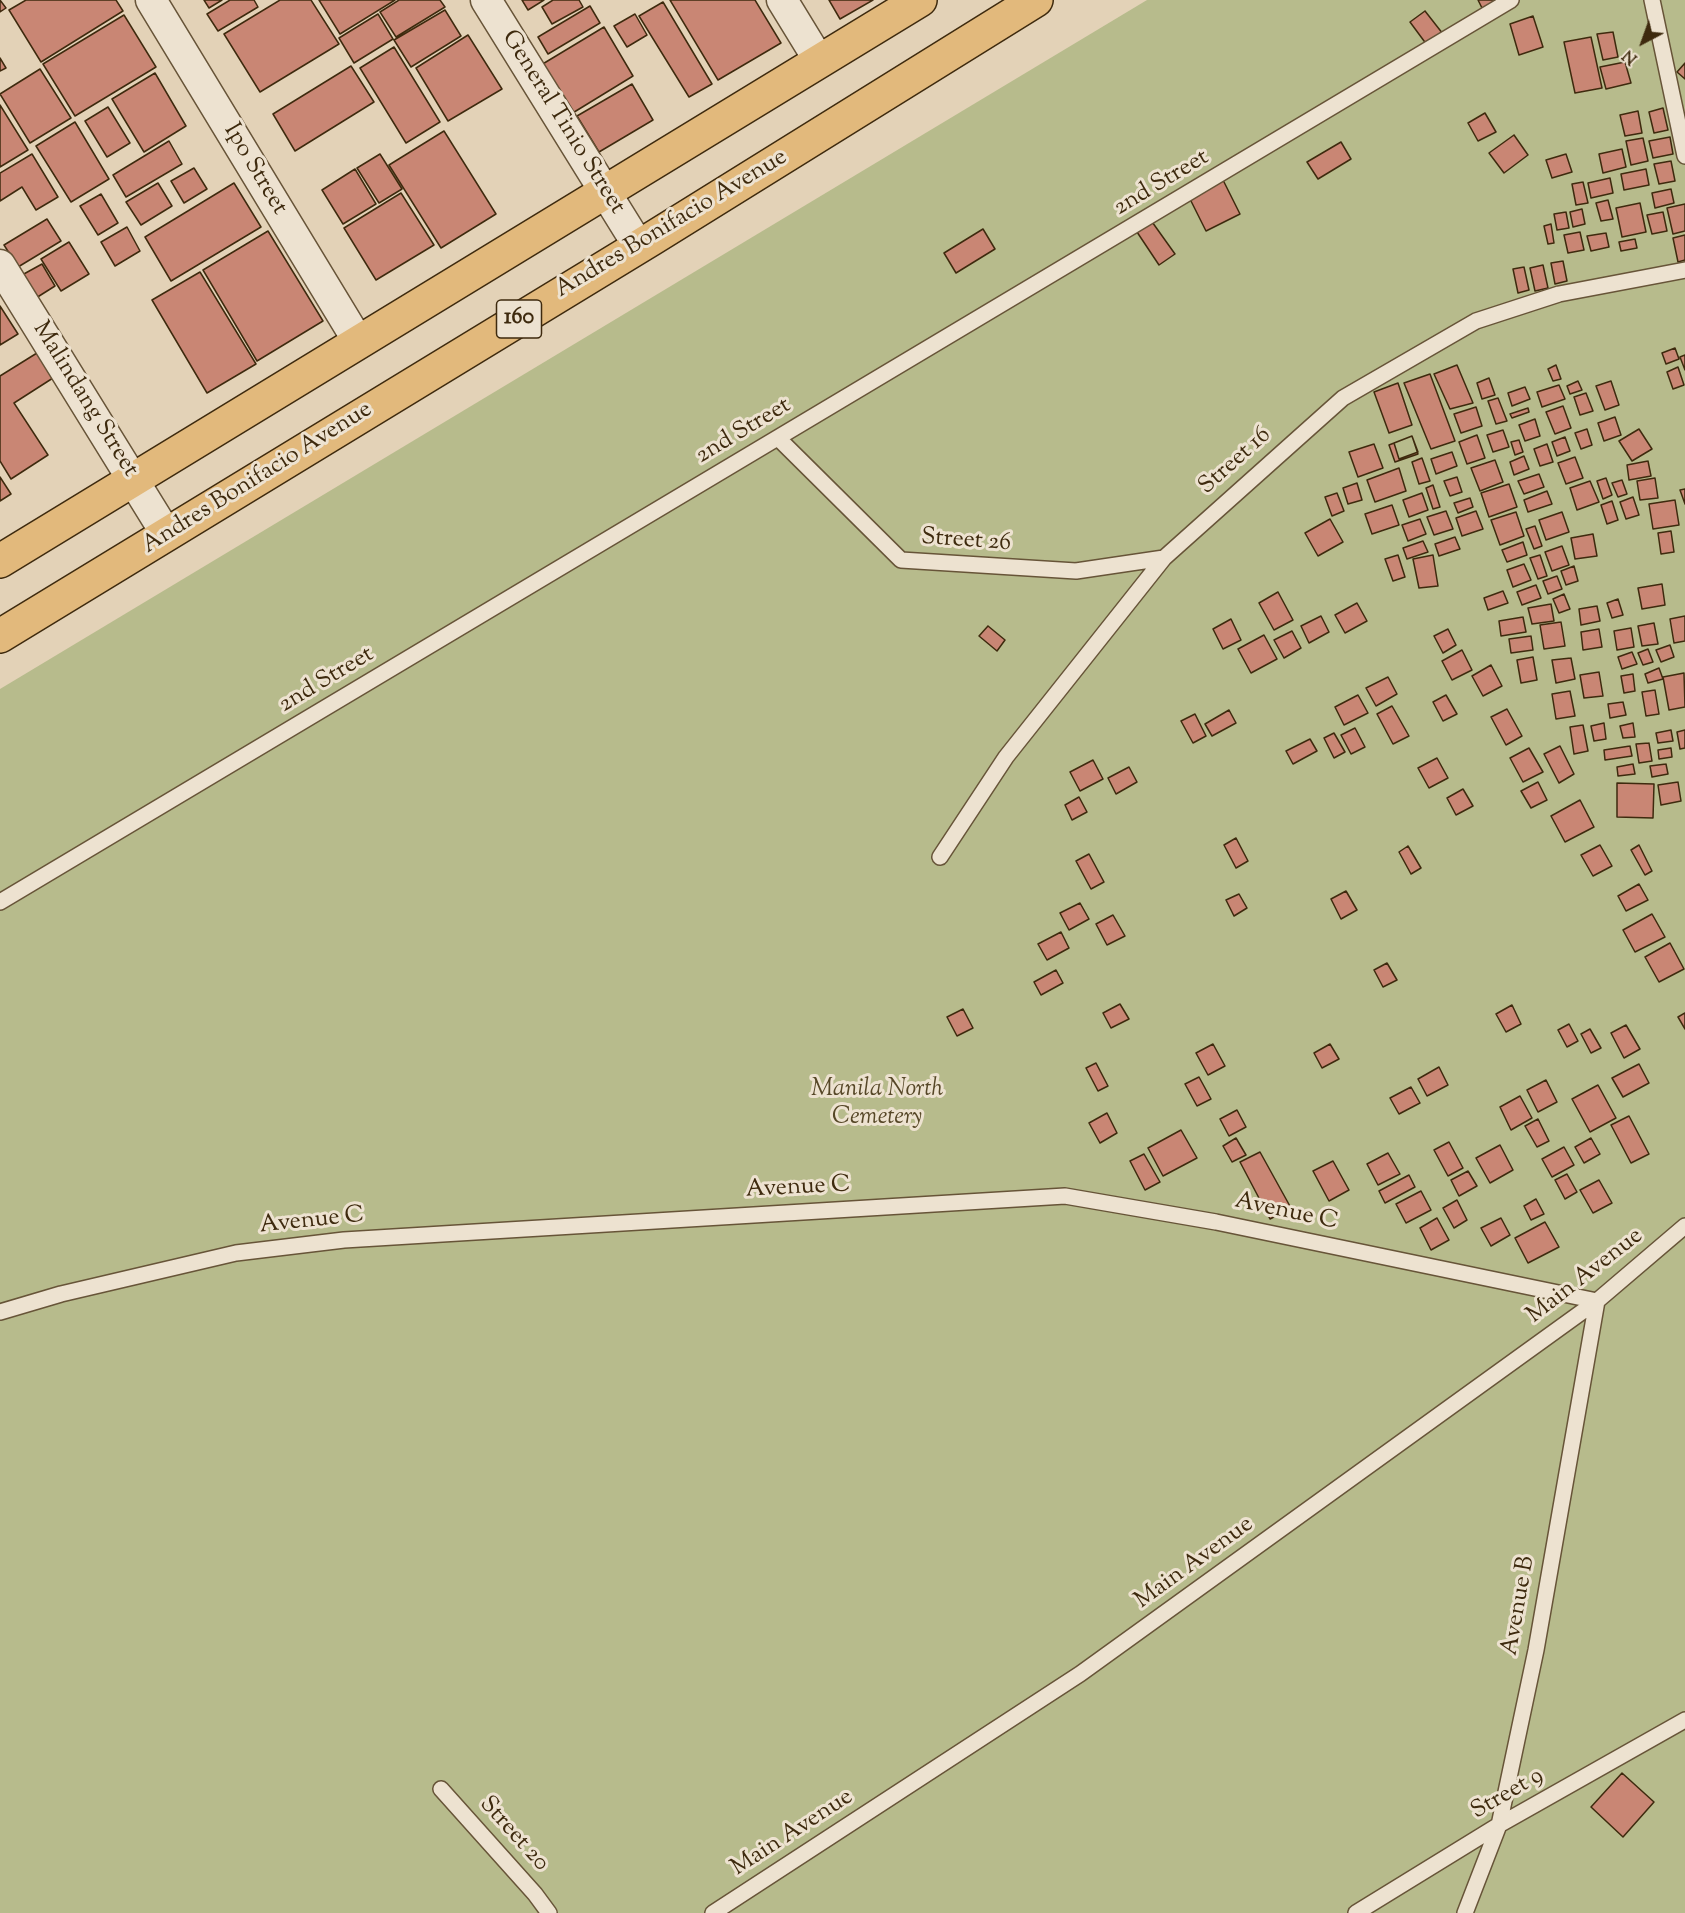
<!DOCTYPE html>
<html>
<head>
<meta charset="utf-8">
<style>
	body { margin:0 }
	#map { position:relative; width:1685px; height:1913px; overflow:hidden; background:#e3d2b7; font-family:"Sorts Mill Goudy",serif }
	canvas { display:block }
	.north { position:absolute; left:1613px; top:12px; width:60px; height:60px; -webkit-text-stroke:4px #ede2d0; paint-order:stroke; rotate:221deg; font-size:16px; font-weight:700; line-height:24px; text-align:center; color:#3e2a0e }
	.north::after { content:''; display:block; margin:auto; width:21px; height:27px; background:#3e2a0e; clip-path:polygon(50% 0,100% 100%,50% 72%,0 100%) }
</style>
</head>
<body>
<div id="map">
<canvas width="1685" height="1913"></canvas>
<div class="north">N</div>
</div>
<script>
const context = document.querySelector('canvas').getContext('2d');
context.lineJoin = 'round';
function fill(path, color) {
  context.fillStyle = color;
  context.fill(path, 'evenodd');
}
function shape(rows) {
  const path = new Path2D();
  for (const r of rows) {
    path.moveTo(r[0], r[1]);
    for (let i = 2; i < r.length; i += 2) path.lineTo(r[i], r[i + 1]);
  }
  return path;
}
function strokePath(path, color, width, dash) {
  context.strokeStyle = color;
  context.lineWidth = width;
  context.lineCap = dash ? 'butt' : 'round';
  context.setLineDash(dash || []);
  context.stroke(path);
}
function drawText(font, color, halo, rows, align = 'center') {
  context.font = font + ' "Sorts Mill Goudy",serif';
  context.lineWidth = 6;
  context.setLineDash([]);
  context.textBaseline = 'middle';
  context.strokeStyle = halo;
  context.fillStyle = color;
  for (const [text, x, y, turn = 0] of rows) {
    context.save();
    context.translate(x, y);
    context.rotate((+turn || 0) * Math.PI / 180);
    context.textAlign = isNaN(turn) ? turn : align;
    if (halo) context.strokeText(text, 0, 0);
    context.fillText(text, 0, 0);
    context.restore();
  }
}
fill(shape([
	[1147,0,1685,0,1685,1913,0,1913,0,689]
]), '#b7bb8c');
const building = shape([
	[0,0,6,8,0,12,0,0],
	[26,0,116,0,123,11,41,62,9,10,26,0],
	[204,0,222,0,209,8,204,0],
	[230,0,254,0,258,7,218,31,207,14,230,0],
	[280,0,311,0,339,44,260,92,224,34,280,0],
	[319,0,395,0,340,34,319,0],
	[399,0,440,0,445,7,396,37,380,12,399,0],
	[522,0,544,0,528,10,522,0],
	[553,0,579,0,583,7,552,24,542,7,553,0],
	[670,0,755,0,781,43,718,80,670,0],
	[829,0,873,0,840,19,829,0],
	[1478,0,1501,0,1483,10,1478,0],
	[663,2,712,84,689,97,639,16,663,2],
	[590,6,600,23,548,54,538,37,590,6],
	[445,10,461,36,411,67,394,40,445,10],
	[1425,11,1443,34,1427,45,1410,22,1425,11],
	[378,14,393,39,354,63,339,38,378,14],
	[635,14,647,35,627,47,614,26,635,14],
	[124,15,156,67,75,116,43,64,124,15],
	[1533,16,1543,47,1519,55,1510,24,1533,16],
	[604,27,633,76,571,114,541,65,604,27],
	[1613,32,1618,57,1603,60,1597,34,1613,32],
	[468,35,502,89,448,121,416,68,468,35],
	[1591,37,1602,88,1575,93,1564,42,1591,37],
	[394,47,440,122,406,143,360,68,394,47],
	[0,58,6,68,0,71,0,58],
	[1625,62,1631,83,1606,89,1600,67,1625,62],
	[1685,63,1685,79,1677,72,1685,63],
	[351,66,374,102,295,151,273,114,351,66],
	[40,69,71,118,30,143,0,94,40,69],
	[155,73,186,126,144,152,112,99,155,73],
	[632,84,653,120,599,152,577,116,632,84],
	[0,105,28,150,0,167,0,105],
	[108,107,130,143,107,157,85,121,108,107],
	[1663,108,1668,130,1654,133,1649,112,1663,108],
	[1638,111,1642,133,1625,136,1620,115,1638,111],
	[1485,113,1496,132,1478,141,1468,123,1485,113],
	[75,122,109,179,71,202,36,146,75,122],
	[444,131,496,214,441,248,389,165,444,131],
	[1514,135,1528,155,1504,173,1489,153,1514,135],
	[1670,137,1673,154,1653,158,1649,141,1670,137],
	[1643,138,1648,161,1631,165,1626,141,1643,138],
	[169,141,182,164,126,197,113,175,169,141],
	[1341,142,1351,159,1318,179,1307,162,1341,142],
	[1622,149,1626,167,1603,173,1599,154,1622,149],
	[32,154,58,197,36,210,22,187,0,201,0,173,32,154],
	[380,154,402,189,379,203,357,168,380,154],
	[1566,154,1572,172,1552,178,1546,160,1566,154],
	[1671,161,1675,181,1659,184,1654,164,1671,161],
	[194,168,207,189,184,203,171,181,194,168],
	[355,169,376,204,343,224,322,190,355,169],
	[1646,169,1649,185,1624,190,1621,174,1646,169],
	[1610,178,1613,193,1591,198,1588,183,1610,178],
	[1223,180,1240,214,1206,231,1189,197,1223,180],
	[1583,182,1588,203,1576,205,1572,184,1583,182],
	[158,183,172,206,141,225,126,202,158,183],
	[234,183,261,227,171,281,145,237,234,183],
	[1671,189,1674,203,1655,208,1652,193,1671,189],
	[401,193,434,245,376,280,344,228,401,193],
	[101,194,118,223,98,235,80,206,101,194],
	[1608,200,1613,219,1601,221,1596,203,1608,200],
	[1640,203,1646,232,1622,237,1616,208,1640,203],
	[1685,204,1685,231,1673,234,1667,208,1685,204],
	[1582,209,1585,224,1573,227,1570,212,1582,209],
	[1566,212,1569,228,1557,230,1554,214,1566,212],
	[1663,212,1667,231,1652,234,1647,215,1663,212],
	[47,219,61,241,18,267,4,245,47,219],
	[1150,219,1175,254,1159,265,1135,229,1150,219],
	[1551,224,1554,243,1548,244,1544,226,1551,224],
	[127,227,140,251,115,266,101,242,127,227],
	[983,229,995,249,956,273,944,253,983,229],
	[268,231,323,321,257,361,203,270,268,231],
	[1580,232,1584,250,1568,253,1564,235,1580,232],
	[1606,233,1609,247,1591,251,1587,236,1606,233],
	[1685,235,1685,260,1678,262,1673,238,1685,235],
	[1635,239,1637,248,1621,251,1619,242,1635,239],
	[69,242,89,274,61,291,41,259,69,242],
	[1563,261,1567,281,1555,284,1551,263,1563,261],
	[42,264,55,286,36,298,22,275,42,264],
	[1543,265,1548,288,1535,291,1530,268,1543,265],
	[1524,267,1529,290,1518,293,1513,269,1524,267],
	[200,272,256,364,207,393,152,300,200,272],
	[0,306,18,334,0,345,0,306],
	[1675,348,1679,359,1666,364,1662,353,1675,348],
	[37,353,53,378,14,403,48,455,11,479,0,461,0,376,37,353],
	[1685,355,1685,370,1680,357,1685,355],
	[1457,365,1473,403,1450,409,1434,374,1457,365],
	[1556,365,1561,379,1553,381,1548,369,1556,365],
	[1678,367,1684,385,1673,389,1667,372,1678,367],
	[1430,374,1455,441,1431,449,1404,383,1430,374],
	[1489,378,1495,395,1482,399,1477,383,1489,378],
	[1578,381,1582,390,1570,394,1567,386,1578,381],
	[1611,381,1619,405,1605,410,1596,386,1611,381],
	[1398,383,1412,425,1389,433,1374,392,1398,383],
	[1559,385,1565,399,1542,407,1537,392,1559,385],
	[1525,387,1530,399,1512,406,1508,393,1525,387],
	[1586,393,1593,411,1580,415,1574,397,1586,393],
	[1498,398,1507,421,1496,424,1488,401,1498,398],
	[1563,406,1571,428,1555,434,1546,412,1563,406],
	[1476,407,1482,426,1461,433,1454,414,1476,407],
	[1528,408,1529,412,1512,418,1510,414,1528,408],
	[1615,417,1621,435,1604,441,1598,423,1615,417],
	[1535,419,1540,436,1525,441,1519,425,1535,419],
	[1587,429,1592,445,1581,449,1575,433,1587,429],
	[1639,429,1652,449,1632,461,1619,441,1639,429],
	[1503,430,1509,447,1493,452,1487,435,1503,430],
	[1477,435,1485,458,1467,464,1459,442,1477,435],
	[1412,436,1418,454,1395,462,1389,445,1412,436],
	[1412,436,1418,452,1399,459,1394,443,1412,436],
	[1565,437,1570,451,1557,456,1552,442,1565,437],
	[1519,440,1523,452,1515,455,1511,442,1519,440],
	[1374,444,1383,468,1358,477,1349,452,1374,444],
	[1547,444,1553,462,1540,466,1534,449,1547,444],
	[1452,452,1457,466,1436,474,1431,459,1452,452],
	[1524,456,1529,469,1514,475,1510,462,1524,456],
	[1575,457,1583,478,1566,484,1558,463,1575,457],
	[1422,458,1430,481,1419,484,1412,462,1422,458],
	[1495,460,1503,482,1480,491,1471,468,1495,460],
	[1648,461,1651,476,1629,480,1627,465,1648,461],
	[1399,468,1406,491,1375,502,1367,480,1399,468],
	[1539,474,1544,487,1524,494,1518,481,1539,474],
	[0,477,11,494,0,501,0,477],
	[1457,477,1462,492,1450,496,1444,481,1457,477],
	[1606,478,1612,495,1603,499,1597,481,1606,478],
	[1655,478,1658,498,1640,500,1637,481,1655,478],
	[1622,480,1627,494,1618,497,1612,483,1622,480],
	[1590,481,1599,502,1577,510,1570,488,1590,481],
	[1357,483,1362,500,1348,504,1343,488,1357,483],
	[1509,484,1517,507,1489,517,1481,493,1509,484],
	[1433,485,1440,507,1433,509,1426,488,1433,485],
	[1685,489,1685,504,1680,490,1685,489],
	[1547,491,1552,504,1528,512,1524,500,1547,491],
	[1337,493,1344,511,1332,516,1325,497,1337,493],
	[1422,493,1428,510,1409,517,1403,500,1422,493],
	[1633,497,1639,515,1626,519,1620,502,1633,497],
	[1470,498,1473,507,1458,513,1454,503,1470,498],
	[1675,500,1679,525,1653,529,1649,504,1675,500],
	[1612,501,1618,520,1607,524,1601,505,1612,501],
	[1392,505,1399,525,1372,534,1365,514,1392,505],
	[1446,511,1453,529,1434,535,1427,517,1446,511],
	[1476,511,1483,529,1462,536,1456,518,1476,511],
	[1516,512,1524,536,1500,545,1491,520,1516,512],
	[1562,512,1569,532,1546,540,1539,520,1562,512],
	[1330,519,1343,542,1318,556,1305,533,1330,519],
	[1420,519,1426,534,1408,541,1402,525,1420,519],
	[1535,526,1542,546,1534,549,1526,529,1535,526],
	[1671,531,1674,552,1661,554,1658,533,1671,531],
	[1593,534,1597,556,1575,559,1571,538,1593,534],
	[1455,537,1460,549,1439,556,1435,544,1455,537],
	[1423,541,1428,552,1407,559,1403,548,1423,541],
	[1523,542,1527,555,1507,562,1502,550,1523,542],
	[1562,546,1569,565,1552,571,1545,552,1562,546],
	[1398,555,1405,577,1393,581,1385,559,1398,555],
	[1433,555,1438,586,1419,588,1413,559,1433,555],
	[1540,555,1547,576,1538,579,1530,558,1540,555],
	[1524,564,1531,580,1513,587,1507,570,1524,564],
	[1574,566,1578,581,1566,585,1561,571,1574,566],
	[1557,576,1562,589,1548,594,1543,581,1557,576],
	[1662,584,1665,605,1642,609,1638,588,1662,584],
	[1536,585,1541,598,1522,605,1517,592,1536,585],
	[1503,591,1508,603,1488,610,1484,598,1503,591],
	[1278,592,1293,620,1274,630,1259,603,1278,592],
	[1564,594,1570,609,1559,613,1553,599,1564,594],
	[1618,599,1623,615,1612,618,1607,603,1618,599],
	[1357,603,1367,621,1345,633,1335,615,1357,603],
	[1551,604,1554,621,1532,624,1528,608,1551,604],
	[1597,606,1600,621,1581,625,1579,609,1597,606],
	[1321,616,1329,632,1309,643,1301,626,1321,616],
	[1685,616,1685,641,1674,643,1670,619,1685,616],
	[1523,617,1526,632,1501,636,1499,621,1523,617],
	[1231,619,1241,640,1223,649,1213,629,1231,619],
	[1561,622,1565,646,1544,649,1540,625,1561,622],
	[1654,623,1658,644,1642,646,1638,626,1654,623],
	[988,626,1005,640,997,651,979,636,988,626],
	[1631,628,1634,647,1617,650,1614,631,1631,628],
	[1448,629,1456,645,1443,653,1434,636,1448,629],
	[1599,629,1602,647,1583,650,1581,632,1599,629],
	[1292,631,1301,648,1284,658,1274,640,1292,631],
	[1264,635,1277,659,1251,673,1238,649,1264,635],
	[1531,636,1533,650,1511,653,1509,639,1531,636],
	[1670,645,1674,657,1661,662,1656,650,1670,645],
	[1648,649,1653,662,1643,665,1638,653,1648,649],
	[1462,650,1472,670,1452,680,1442,661,1462,650],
	[1632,652,1637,664,1622,669,1618,657,1632,652],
	[1533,657,1537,680,1521,683,1517,660,1533,657],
	[1571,658,1575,679,1556,683,1552,660,1571,658],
	[1491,665,1502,686,1483,696,1472,676,1491,665],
	[1659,668,1663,679,1648,683,1645,674,1659,668],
	[1599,672,1603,696,1584,698,1580,675,1599,672],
	[1684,673,1685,707,1669,710,1663,677,1684,673],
	[1633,674,1635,691,1624,693,1621,676,1633,674],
	[1388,677,1397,694,1376,706,1366,688,1388,677],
	[1655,690,1659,714,1646,716,1642,692,1655,690],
	[1570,691,1575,716,1556,719,1552,694,1570,691],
	[1358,695,1368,713,1344,725,1335,707,1358,695],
	[1446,695,1457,714,1443,721,1433,702,1446,695],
	[1623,702,1626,715,1610,718,1608,704,1623,702],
	[1392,706,1409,736,1393,744,1377,714,1392,706],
	[1507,709,1522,736,1506,745,1491,717,1507,709],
	[1229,710,1236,723,1212,736,1205,724,1229,710],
	[1195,714,1206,736,1193,743,1181,721,1195,714],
	[1604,723,1606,739,1594,741,1591,726,1604,723],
	[1633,723,1635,737,1623,738,1620,726,1633,723],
	[1583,725,1588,751,1574,754,1570,727,1583,725],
	[1355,728,1365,747,1351,754,1341,735,1355,728],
	[1671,730,1673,741,1658,743,1656,733,1671,730],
	[1685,730,1685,748,1680,749,1677,732,1685,730],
	[1334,733,1345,752,1334,758,1324,738,1334,733],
	[1310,739,1317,751,1293,764,1286,751,1310,739],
	[1649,743,1652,761,1639,763,1636,744,1649,743],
	[1560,746,1574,774,1559,783,1544,754,1560,746],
	[1630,746,1632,756,1605,760,1604,750,1630,746],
	[1529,748,1543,772,1523,782,1510,758,1529,748],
	[1671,748,1672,757,1659,759,1658,750,1671,748],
	[1437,758,1448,778,1429,788,1418,768,1437,758],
	[1093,760,1103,779,1080,791,1070,772,1093,760],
	[1633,764,1635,774,1618,776,1617,767,1633,764],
	[1666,764,1668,774,1652,777,1650,766,1666,764],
	[1129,767,1137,782,1116,794,1108,778,1129,767],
	[1538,782,1547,800,1531,808,1521,791,1538,782],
	[1678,782,1681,801,1661,805,1658,785,1678,782],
	[1617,783,1654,784,1653,818,1617,817,1617,783],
	[1463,789,1473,806,1456,815,1447,798,1463,789],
	[1079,797,1087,812,1072,820,1065,805,1079,797],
	[1580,800,1594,827,1565,842,1551,816,1580,800],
	[1236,838,1248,861,1236,868,1224,845,1236,838],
	[1600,845,1612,866,1593,876,1581,855,1600,845],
	[1639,845,1652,871,1645,875,1631,850,1639,845],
	[1408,846,1421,868,1411,874,1399,852,1408,846],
	[1089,854,1104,882,1091,889,1076,861,1089,854],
	[1639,884,1648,900,1626,911,1618,896,1639,884],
	[1346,891,1357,910,1341,919,1331,899,1346,891],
	[1239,894,1247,908,1234,916,1226,900,1239,894],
	[1080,903,1089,919,1069,930,1060,913,1080,903],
	[1652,914,1665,937,1635,952,1623,930,1652,914],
	[1113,915,1125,936,1107,945,1096,924,1113,915],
	[1061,932,1069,948,1047,960,1038,944,1061,932],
	[1670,943,1684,969,1659,982,1645,957,1670,943],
	[1387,963,1397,980,1383,987,1374,970,1387,963],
	[1056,970,1063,983,1041,995,1034,982,1056,970],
	[1120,1004,1129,1019,1111,1028,1103,1013,1120,1004],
	[1512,1005,1521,1024,1506,1032,1496,1014,1512,1005],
	[963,1009,973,1028,957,1036,947,1017,963,1009],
	[1685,1013,1685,1029,1678,1017,1685,1013],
	[1569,1024,1578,1041,1567,1047,1558,1030,1569,1024],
	[1626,1025,1640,1049,1624,1058,1611,1033,1626,1025],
	[1590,1029,1601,1048,1591,1053,1581,1034,1590,1029],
	[1213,1044,1225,1066,1208,1075,1196,1053,1213,1044],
	[1330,1044,1339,1059,1322,1068,1314,1053,1330,1044],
	[1096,1063,1108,1086,1098,1091,1086,1068,1096,1063],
	[1639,1064,1649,1083,1623,1097,1612,1078,1639,1064],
	[1439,1067,1448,1085,1427,1096,1418,1079,1439,1067],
	[1199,1077,1211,1099,1197,1106,1185,1084,1199,1077],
	[1546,1080,1557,1102,1538,1112,1527,1090,1546,1080],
	[1598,1085,1616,1118,1590,1132,1572,1099,1598,1085],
	[1411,1087,1420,1103,1399,1114,1390,1098,1411,1087],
	[1520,1096,1532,1118,1511,1130,1500,1107,1520,1096],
	[1237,1110,1246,1127,1229,1136,1220,1119,1237,1110],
	[1107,1113,1117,1133,1100,1143,1089,1123,1107,1113],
	[1629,1116,1649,1154,1631,1163,1611,1125,1629,1116],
	[1538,1119,1549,1141,1537,1147,1525,1126,1538,1119],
	[1181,1130,1197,1158,1163,1176,1148,1148,1181,1130],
	[1236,1138,1246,1155,1232,1162,1223,1146,1236,1138],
	[1591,1138,1600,1154,1584,1163,1575,1147,1591,1138],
	[1449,1142,1463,1168,1448,1176,1434,1150,1449,1142],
	[1500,1145,1513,1170,1490,1183,1476,1158,1500,1145],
	[1564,1147,1574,1165,1552,1177,1542,1159,1564,1147],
	[1260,1152,1291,1208,1270,1219,1240,1162,1260,1152],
	[1388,1153,1400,1174,1378,1185,1367,1164,1388,1153],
	[1144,1154,1160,1182,1145,1190,1130,1161,1144,1154],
	[1333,1161,1349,1190,1329,1201,1313,1171,1333,1161],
	[1468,1171,1477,1186,1459,1196,1451,1180,1468,1171],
	[1567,1174,1577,1192,1565,1199,1555,1180,1567,1174],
	[1409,1175,1415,1187,1385,1203,1379,1191,1409,1175],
	[1599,1180,1612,1203,1593,1213,1580,1190,1599,1180],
	[1421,1191,1431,1210,1406,1223,1396,1204,1421,1191],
	[1536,1199,1544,1214,1531,1220,1524,1206,1536,1199],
	[1457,1200,1467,1220,1454,1228,1443,1208,1457,1200],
	[1437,1218,1449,1240,1431,1250,1420,1228,1437,1218],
	[1501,1218,1510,1235,1491,1246,1481,1228,1501,1218],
	[1545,1222,1559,1247,1528,1263,1515,1238,1545,1222],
	[1622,1773,1654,1802,1623,1837,1591,1807,1622,1773]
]);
fill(building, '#c98674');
strokePath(building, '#3e2a0e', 1.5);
const lane = shape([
	[1652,0,1685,156],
	[778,438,901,560,1076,571,1164,558],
	[940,857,1006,757,1164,558,1343,398,1476,321,1559,294,1685,270],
	[0,902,1511,0],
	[0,1312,61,1294,236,1253,344,1240,1065,1196,1216,1222,1597,1301,1536,1650,1499,1825,1465,1913],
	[441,1789,535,1894,549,1913],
	[713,1913,1080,1674,1597,1301,1685,1226],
	[1356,1913,1499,1825,1685,1720]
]);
const street = shape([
	[151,0,358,341],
	[486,0,638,245],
	[782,0,820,62],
	[0,265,167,535]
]);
const primary = shape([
	[0,561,920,0],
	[0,636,653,238,1036,0]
]);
strokePath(lane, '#675438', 18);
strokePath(street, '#675438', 33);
strokePath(primary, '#3e2a0e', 36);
strokePath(lane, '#ede2d0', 15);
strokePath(street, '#ede2d0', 30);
strokePath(primary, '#e2b97c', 33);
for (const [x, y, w] of [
	[519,319,45]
]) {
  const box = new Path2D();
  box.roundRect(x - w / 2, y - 19, w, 38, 4.5);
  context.fillStyle = '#ede2d0';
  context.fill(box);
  strokePath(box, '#3e2a0e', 1.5);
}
drawText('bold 22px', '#3e2a0e', null, [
	["160",519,319]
]);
drawText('24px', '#3e2a0e', '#ede2d0', [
	["General Tinio Street",562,123,58],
	["Ipo Street",254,170,59],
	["2nd Street",1162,184,-31],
	["Andres Bonifacio Avenue",672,225,-31],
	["Malindang Street",84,400,58],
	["2nd Street",744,432,-31],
	["Street 16",1236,462,-42],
	["Andres Bonifacio Avenue",258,479,-32],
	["Street 26",966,542,4],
	["2nd Street",327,681,-31],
	["Avenue C",798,1189,-3],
	["Avenue C",1286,1213,12],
	["Avenue C",312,1222,-6],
	["Main Avenue",1586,1277,-38],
	["Main Avenue",1195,1564,-36],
	["Avenue B",1520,1606,-80],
	["Street 9",1508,1795,-30],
	["Main Avenue",793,1834,-33],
	["Street 20",513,1835,48]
]);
drawText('italic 24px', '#564727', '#ede2d0', [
	["Manila North",877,1091],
	["Cemetery",877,1119]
]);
</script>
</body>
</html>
